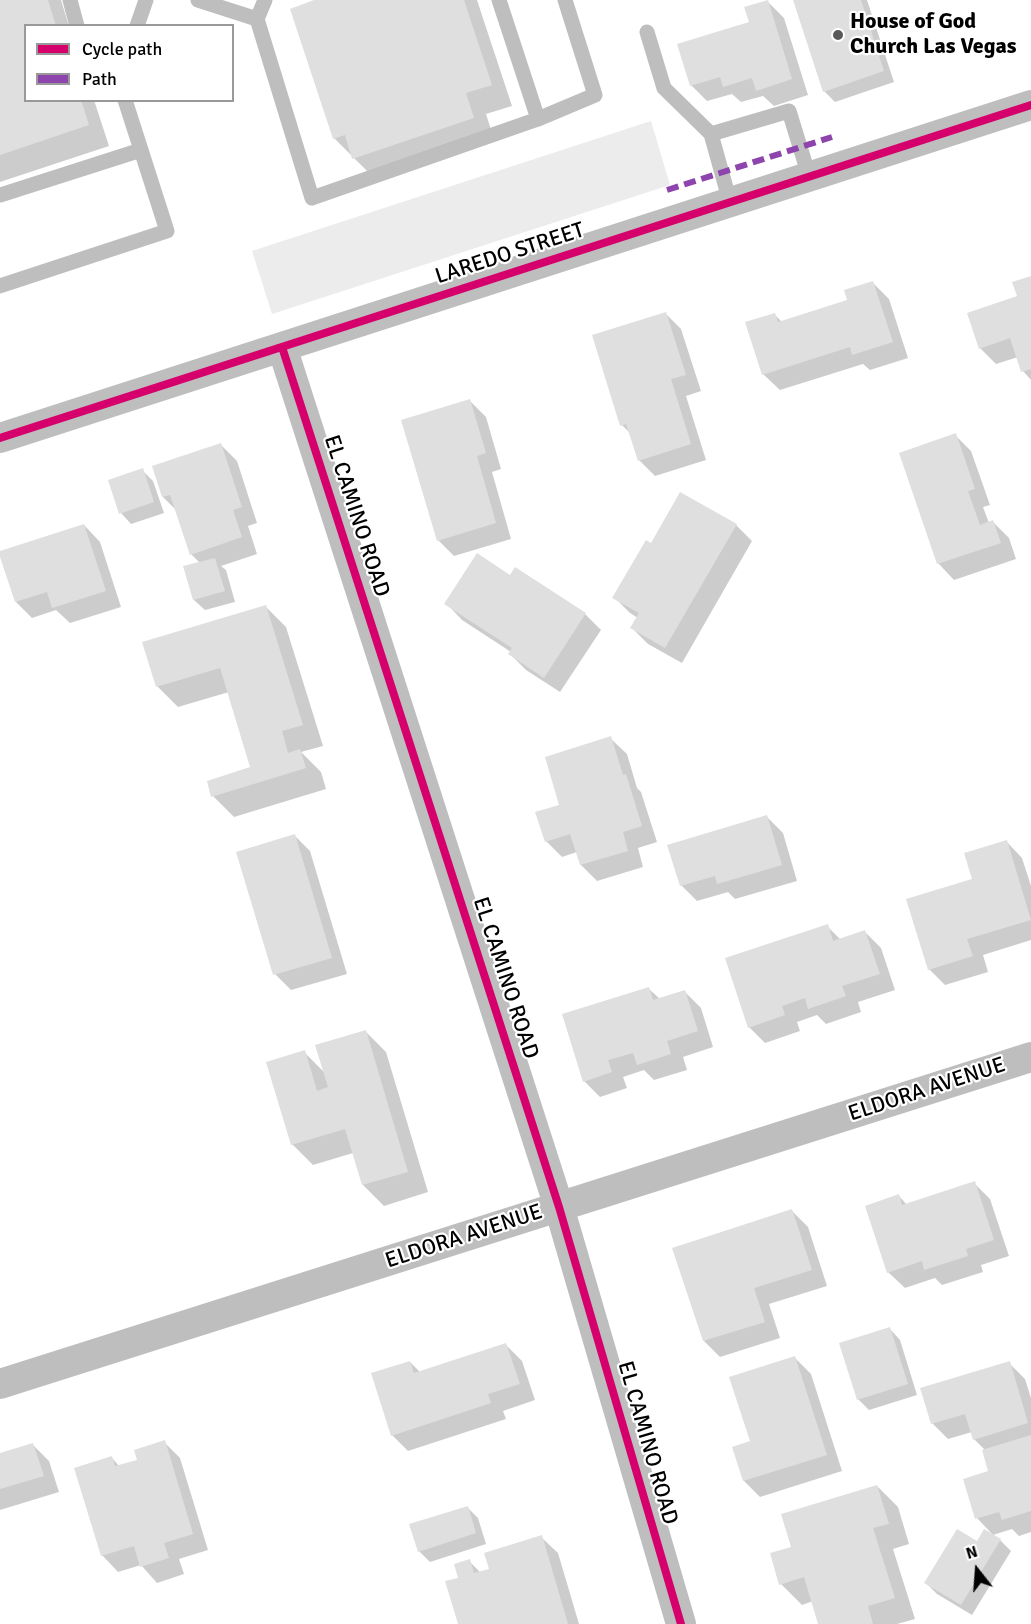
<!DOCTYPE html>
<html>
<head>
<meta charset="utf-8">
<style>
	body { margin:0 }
	#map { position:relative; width:1031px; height:1624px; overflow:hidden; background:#fff; font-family:Signika,sans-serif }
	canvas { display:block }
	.legend { position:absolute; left:24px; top:24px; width:210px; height:78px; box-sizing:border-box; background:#fff; border:2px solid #999; margin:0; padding:8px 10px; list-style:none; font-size:18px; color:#000 }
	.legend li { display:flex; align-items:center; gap:12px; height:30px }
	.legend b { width:30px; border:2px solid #999 }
	.north { position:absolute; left:947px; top:1540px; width:60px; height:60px; -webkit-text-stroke:4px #fff; paint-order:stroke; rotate:343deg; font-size:16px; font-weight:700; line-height:24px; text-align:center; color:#000 }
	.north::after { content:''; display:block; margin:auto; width:21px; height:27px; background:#000; clip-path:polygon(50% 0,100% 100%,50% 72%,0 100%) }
</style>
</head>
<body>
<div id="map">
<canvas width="1031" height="1624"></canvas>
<ul class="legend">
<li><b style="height:8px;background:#d6006c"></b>Cycle path</li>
<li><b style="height:8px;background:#8e44ad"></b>Path</li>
</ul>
<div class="north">N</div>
</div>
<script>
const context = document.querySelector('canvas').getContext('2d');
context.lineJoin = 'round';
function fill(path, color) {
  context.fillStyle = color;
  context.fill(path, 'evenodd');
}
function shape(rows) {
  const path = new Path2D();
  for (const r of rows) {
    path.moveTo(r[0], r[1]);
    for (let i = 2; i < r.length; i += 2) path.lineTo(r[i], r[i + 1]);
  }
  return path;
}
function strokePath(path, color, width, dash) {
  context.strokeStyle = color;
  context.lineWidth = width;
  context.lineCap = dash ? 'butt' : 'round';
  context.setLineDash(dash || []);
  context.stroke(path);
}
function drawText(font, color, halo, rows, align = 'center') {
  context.font = font + ' Signika,sans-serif';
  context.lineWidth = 4.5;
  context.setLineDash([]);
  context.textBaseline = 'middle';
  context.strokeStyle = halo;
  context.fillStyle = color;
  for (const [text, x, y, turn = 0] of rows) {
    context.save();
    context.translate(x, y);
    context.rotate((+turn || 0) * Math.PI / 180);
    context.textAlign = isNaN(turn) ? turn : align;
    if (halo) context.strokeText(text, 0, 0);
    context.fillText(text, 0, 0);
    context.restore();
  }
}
fill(shape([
	[651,121,670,185,272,314,252,251]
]), '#ececec');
fill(shape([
	[0,0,61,0,69,26,26,26,26,100,94,100,109,146,0,182],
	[316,0,477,0,512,106,486,114,494,139,375,179,334,138],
	[794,0,867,0,894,82,835,102,824,91],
	[768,2,784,18,808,95,774,106,763,96,741,102,732,94,707,101,691,85],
	[1031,277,1031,380,1023,371,1018,357,996,364,980,348,1019,297],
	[873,283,889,299,908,358,870,370,863,364,780,390,763,374,774,314,782,322,849,301],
	[665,313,681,329,701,391,686,396,706,460,655,476,639,460,631,434,622,425],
	[470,401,486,417,501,469,492,472,511,539,454,556,438,540],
	[955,435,971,451,990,505,983,507,989,523,993,522,1009,538,1016,559,954,580,938,563],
	[221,445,237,461,257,523,248,526,257,554,221,566,226,570,235,602,205,610,194,600,185,567,200,563,191,554,176,510,163,497,154,467],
	[142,470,153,481,164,513,131,524,121,513],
	[84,525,100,542,121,607,70,623,56,610,32,618,16,602,0,552],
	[736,525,752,541,682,663,648,644,632,628,638,618,630,613,614,597,651,545],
	[511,577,585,614,601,630,560,692,526,670,510,654,511,652,462,620,446,603],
	[265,606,286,627,323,746,301,752,321,772,326,789,234,817,213,796,252,768,229,692,178,707,157,686],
	[610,738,627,754,637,788,641,792,657,842,638,848,643,867,597,881,581,865,577,852,562,857,546,841,561,806],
	[767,817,783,833,797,881,735,899,728,892,697,901,681,885],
	[294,835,310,851,347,974,291,990,275,974],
	[1006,841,1022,858,1031,886,1031,940,983,955,988,972,945,985,929,969,974,880],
	[827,926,841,940,865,932,881,948,895,990,858,1002,861,1012,826,1024,817,1015,797,1022,800,1031,765,1043,749,1027],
	[649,989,660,999,685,992,701,1008,713,1047,683,1057,687,1070,654,1080,644,1070,623,1077,627,1088,600,1097,584,1081],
	[365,1031,386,1052,428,1192,384,1206,363,1185,353,1153,313,1165,292,1144,304,1052,325,1073],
	[974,1183,990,1199,1009,1256,981,1265,983,1272,942,1285,935,1278,905,1288,888,1272,899,1196,907,1205],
	[792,1211,808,1227,827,1286,769,1304,780,1338,720,1357,704,1341],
	[890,1329,900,1340,917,1395,869,1410,858,1399],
	[506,1345,522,1361,535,1400,503,1411,506,1419,408,1451,392,1435,410,1362,420,1372],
	[795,1358,811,1374,842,1471,760,1497,744,1481,752,1442],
	[1009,1363,1025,1379,1031,1398,1031,1532,1019,1536,1012,1529,993,1535,977,1518,990,1472,985,1450,974,1439,972,1432,948,1439,932,1423],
	[164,1442,180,1458,208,1550,179,1559,184,1574,157,1583,141,1565,118,1572,102,1555,112,1458,120,1467,139,1461],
	[33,1445,49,1461,59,1492,0,1510,0,1455],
	[877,1486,898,1507,909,1544,893,1549,915,1619,897,1624,819,1624,813,1601,802,1605,781,1584,793,1548],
	[467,1507,478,1518,486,1544,430,1562,419,1551],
	[985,1531,1000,1540,1011,1551,972,1615,937,1594,926,1583,977,1543],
	[541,1537,558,1553,579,1624,459,1624,460,1579,469,1561,481,1573,491,1570]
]), '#0003');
fill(shape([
	[0,0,48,0,56,26,26,26,26,100,81,100,89,125,0,155],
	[314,0,464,0,492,85,466,93,474,118,352,159,345,135,333,139,290,9],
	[768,0,792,79,756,91,752,78,723,87,720,77,690,86,677,44,749,22,744,7],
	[793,0,861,0,884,71,823,92],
	[1031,276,1031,369,1021,372,1010,338,979,349,967,313,1017,296,1012,282],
	[873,281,893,342,852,355,850,347,762,375,745,322,775,313,778,322,847,300,844,290],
	[666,312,686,375,671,379,691,444,638,461,626,424,620,426,592,335],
	[470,399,486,453,477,456,496,523,437,541,401,420],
	[956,433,975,489,968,491,980,525,993,520,1001,543,937,564,899,453],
	[221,443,242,507,233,510,242,537,190,555,170,495,162,497,152,466],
	[143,468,154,502,119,514,108,480],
	[680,492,737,524,665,648,630,628,639,613,612,598,646,540,651,543],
	[84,524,106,591,52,608,47,592,15,602,0,557,0,551],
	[477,553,510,575,515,567,586,613,544,678,508,654,512,648,444,604],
	[215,558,225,591,193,600,183,566],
	[266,605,303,725,282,731,288,753,300,749,306,768,211,797,207,781,250,767,220,668,156,687,142,642],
	[611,736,623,775,626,774,642,826,623,832,628,851,580,865,570,834,545,842,535,812,559,805,545,757],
	[767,815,782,865,717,884,715,876,680,886,667,845],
	[295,834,332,958,273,975,236,852],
	[1007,840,1031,920,967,939,973,956,928,970,906,899,972,879,964,853],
	[828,924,833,941,865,930,880,974,842,986,846,996,808,1009,805,998,782,1006,785,1015,748,1028,725,958],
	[649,987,653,1000,685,990,698,1031,667,1041,671,1054,637,1065,633,1053,608,1060,612,1072,583,1082,562,1014],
	[366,1030,408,1172,362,1185,345,1129,291,1145,266,1062,305,1050,317,1091,328,1087,315,1045],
	[975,1181,994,1240,966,1249,968,1256,924,1270,922,1261,887,1273,865,1206,899,1194,902,1205],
	[792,1209,812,1270,754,1288,765,1322,703,1341,672,1248],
	[890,1327,908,1384,857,1400,839,1343],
	[506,1343,520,1384,488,1394,491,1403,391,1436,371,1373,410,1361,414,1373],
	[795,1356,827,1455,743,1481,732,1447,750,1441,729,1377],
	[1010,1361,1028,1423,973,1440,965,1414,931,1424,920,1388],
	[1031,1435,1031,1511,1002,1520,999,1512,975,1519,963,1479,988,1471,982,1450],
	[165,1440,193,1534,164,1543,169,1558,140,1567,134,1546,101,1556,74,1468,112,1456,115,1466,137,1460,134,1450],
	[33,1443,44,1476,0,1489,0,1453],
	[877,1485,889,1524,873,1528,895,1598,868,1606,873,1624,818,1624,804,1577,779,1585,770,1553,791,1547,781,1514],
	[468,1506,476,1533,418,1552,409,1524],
	[957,1529,977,1541,984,1529,1001,1539,961,1605,924,1583],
	[542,1535,568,1624,458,1624,445,1581,458,1578,454,1564,470,1559,474,1573,489,1569,484,1553]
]), '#dfdfdf');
strokePath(shape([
	[70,0,77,26],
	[198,0,257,19],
	[265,0,257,19,312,198,538,119,595,95,565,0],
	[499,0,538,119],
	[137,26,146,0],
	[647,32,664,88,711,134],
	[0,195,141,150],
	[730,202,711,134,789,111,809,176],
	[0,286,167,231,125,100]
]), '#bebebe', 15);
strokePath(shape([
	[282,347,559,1207,681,1624],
	[0,438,1031,105],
	[0,1384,1031,1057]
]), '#bebebe', 30);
strokePath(shape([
	[667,190,832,137]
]), '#8e44ad', 6, [12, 6]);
strokePath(shape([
	[282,347,559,1207,681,1624],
	[0,438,1031,105]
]), '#d6006c', 8);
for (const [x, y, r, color] of [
	[838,35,6,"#595959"]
]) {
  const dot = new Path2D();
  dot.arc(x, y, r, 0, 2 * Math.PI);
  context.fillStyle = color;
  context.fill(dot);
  strokePath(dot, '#fff', 2);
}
drawText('bold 22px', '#000', '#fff', [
	["House of God",850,22],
	["Church Las Vegas",850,47]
], 'left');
drawText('22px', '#000', '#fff', [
	["LAREDO STREET",510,254,-18],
	["EL CAMINO ROAD",356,516,72],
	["EL CAMINO ROAD",505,978,72],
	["ELDORA AVENUE",927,1090,-18],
	["ELDORA AVENUE",464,1237,-18],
	["EL CAMINO ROAD",647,1443,74]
]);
</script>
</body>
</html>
